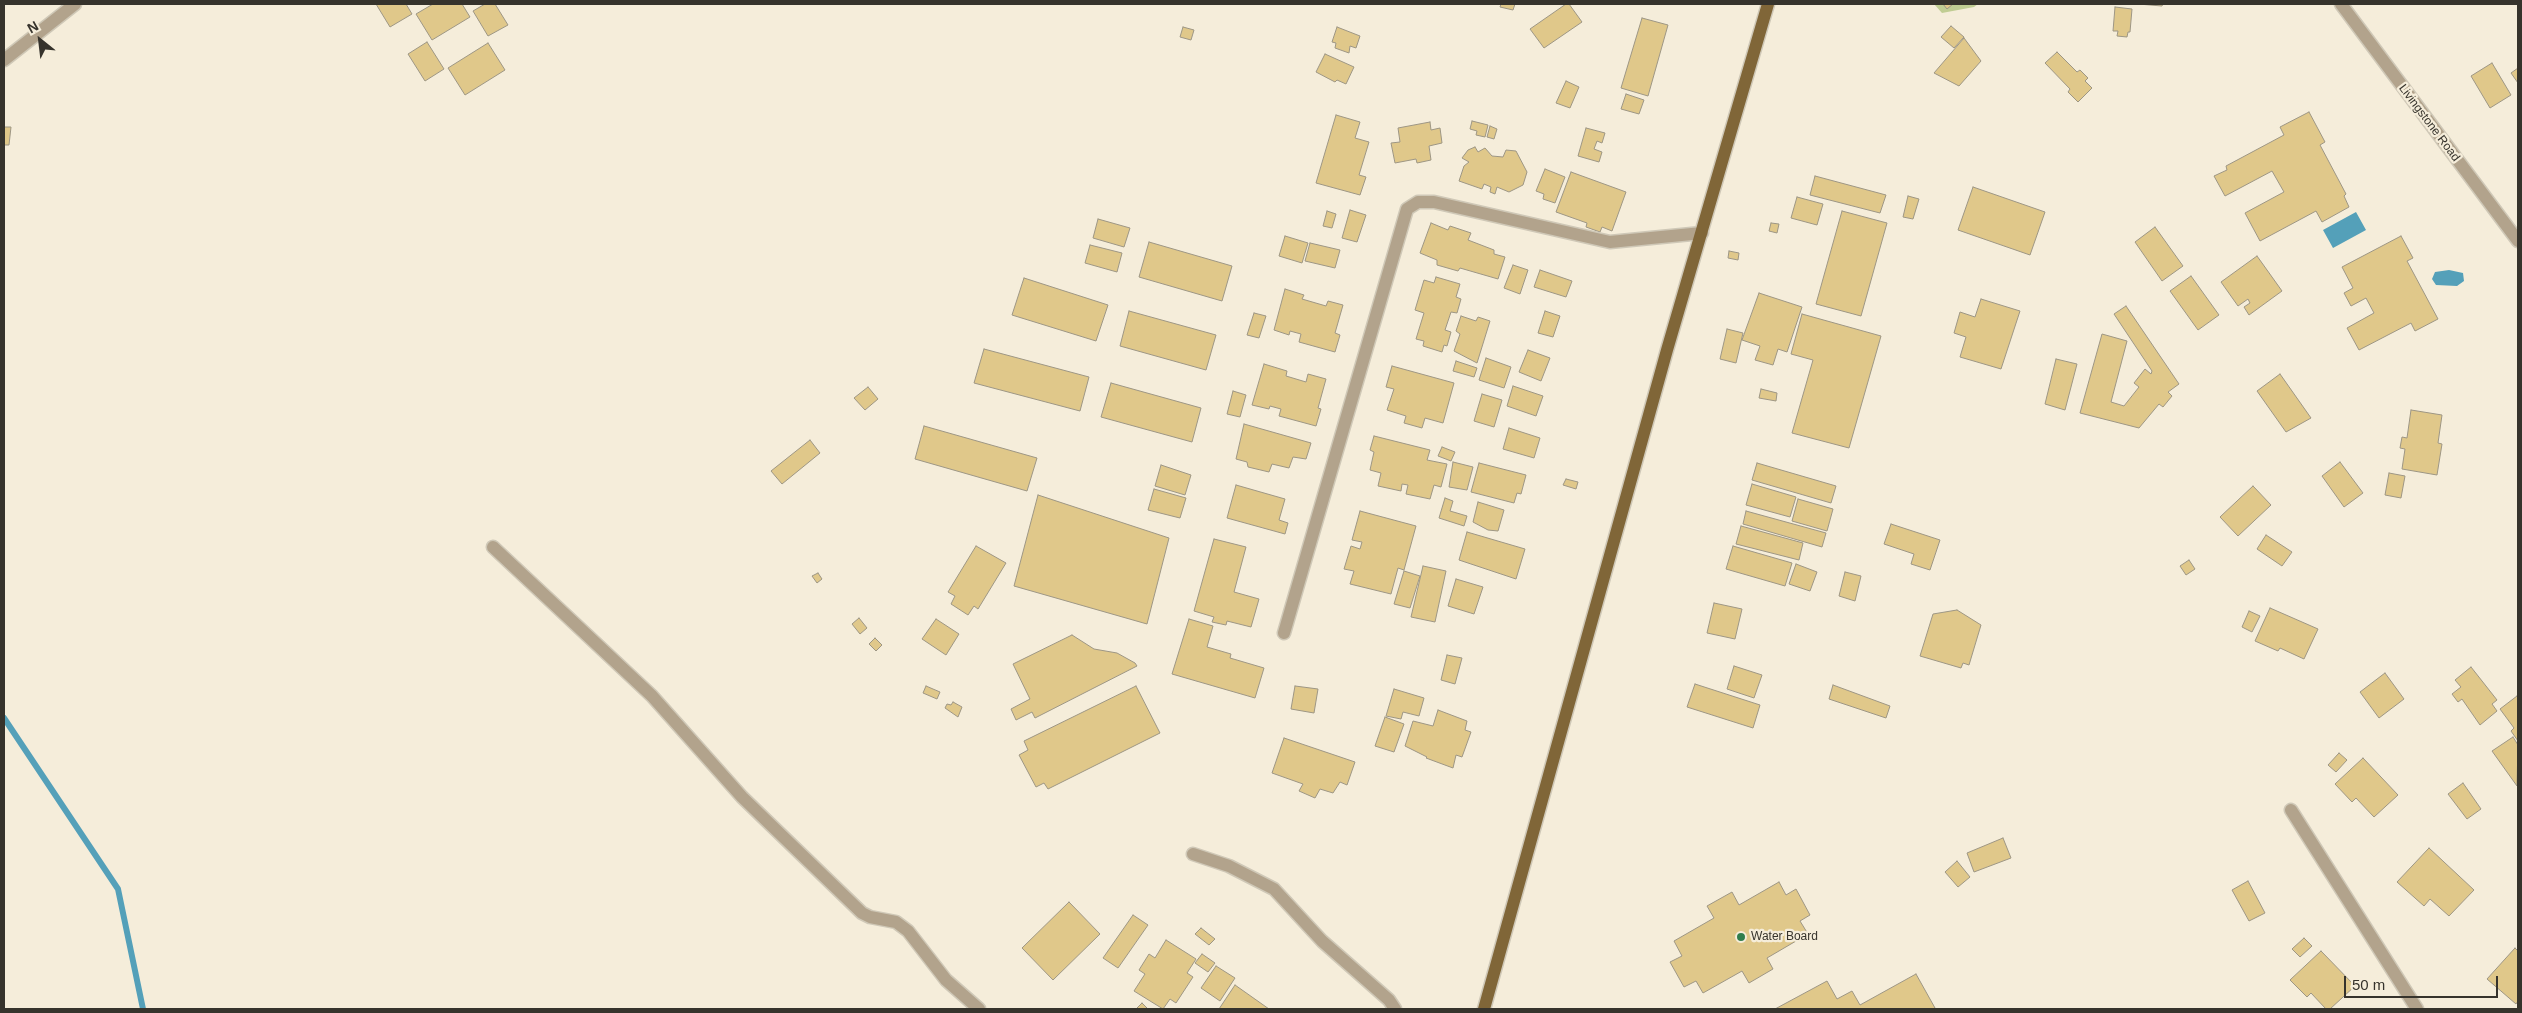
<!DOCTYPE html>
<html>
<head>
<meta charset="utf-8">
<style>
	body { margin:0 }
	#map { position:relative; width:2522px; height:1013px; overflow:hidden; background:#f5edda; font-family:Helvetica,sans-serif }
	canvas { display:block }
	.frame { position:absolute; inset:0; border:5px solid #36332c; pointer-events:none }
	.north { position:absolute; left:15px; top:15px; width:50px; height:50px; -webkit-text-stroke:4px #f5edda; paint-order:stroke; rotate:331deg; font-size:14px; font-weight:700; line-height:20px; text-align:center; color:#36332c }
	.north::after { content:''; display:block; margin:auto; width:18px; height:22px; background:#36332c; clip-path:polygon(50% 0,100% 100%,50% 72%,0 100%) }
	.scale { position:absolute; left:2344px; top:976px; width:154px; height:22px; box-sizing:border-box; border:2px solid #36332c; border-top:0; padding-left:6px; font-size:15px; line-height:18px; white-space:nowrap; color:#36332c; -webkit-text-stroke:4px #f5edda; paint-order:stroke }
</style>
</head>
<body>
<div id="map">
<canvas width="2522" height="1013"></canvas>
<div class="frame"></div>
<div class="north">N</div>
<div class="scale">50 m</div>
</div>
<script>
const context = document.querySelector('canvas').getContext('2d');
context.lineJoin = 'round';
function fill(path, color) {
  context.fillStyle = color;
  context.fill(path, 'evenodd');
}
function shape(rows) {
  const path = new Path2D();
  for (const r of rows) {
    path.moveTo(r[0], r[1]);
    for (let i = 2; i < r.length; i += 2) path.lineTo(r[i], r[i + 1]);
  }
  return path;
}
function strokePath(path, color, width, dash) {
  context.strokeStyle = color;
  context.lineWidth = width;
  context.lineCap = dash ? 'butt' : 'round';
  context.setLineDash(dash || []);
  context.stroke(path);
}
function drawText(font, color, halo, rows, align = 'center') {
  context.font = font + ' Helvetica,sans-serif';
  context.lineWidth = 4.5;
  context.setLineDash([]);
  context.textBaseline = 'middle';
  context.strokeStyle = halo;
  context.fillStyle = color;
  for (const [text, x, y, turn = 0] of rows) {
    context.save();
    context.translate(x, y);
    context.rotate((+turn || 0) * Math.PI / 180);
    context.textAlign = isNaN(turn) ? turn : align;
    if (halo) context.strokeText(text, 0, 0);
    context.fillText(text, 0, 0);
    context.restore();
  }
}
fill(shape([
	[1934,4,1978,4,1974,7,1942,13]
]), '#c0cd93');
fill(shape([
	[2356,212,2366,230,2333,248,2323,230],
	[2449,270,2463,273,2464,281,2457,286,2436,285,2432,279,2435,272]
]), '#54a0b9');
strokePath(shape([
	[4,718,118,889,143,1009]
]), '#54a0b9', 6);
const building = shape([
	[376,4,406,4,412,14,390,27,376,4],
	[433,4,462,4,470,17,432,40,416,14,433,4],
	[485,4,495,4,508,25,488,36,473,11,485,4],
	[1501,4,1515,4,1513,10,1500,7,1501,4],
	[1566,4,1569,4,1582,22,1544,48,1530,29,1566,4],
	[1943,4,1953,4,1947,9,1943,4],
	[2138,4,2163,4,2162,6,2138,4],
	[2115,7,2132,9,2130,32,2128,32,2127,37,2117,36,2118,31,2113,31,2115,7],
	[1642,18,1668,25,1648,96,1621,88,1642,18],
	[1951,26,1964,37,1954,48,1941,37,1951,26],
	[1183,27,1194,30,1191,40,1180,37,1183,27],
	[1337,27,1360,36,1356,48,1350,46,1349,53,1335,48,1336,43,1332,42,1337,27],
	[1964,38,1981,61,1959,86,1934,73,1964,38],
	[427,42,444,69,425,81,408,54,427,42],
	[488,43,505,70,465,95,448,68,488,43],
	[2057,52,2077,72,2080,70,2088,78,2085,81,2092,88,2078,102,2068,92,2070,89,2045,63,2057,52],
	[1325,54,1354,67,1346,84,1337,80,1335,82,1316,72,1325,54],
	[2492,63,2511,95,2490,108,2471,76,2492,63],
	[2518,68,2518,83,2511,73,2518,68],
	[1566,81,1579,87,1570,108,1556,103,1566,81],
	[1626,94,1644,100,1639,114,1621,109,1626,94],
	[2309,112,2325,142,2320,145,2346,194,2344,196,2349,207,2322,222,2316,211,2260,241,2245,213,2284,192,2272,171,2225,196,2214,176,2227,170,2226,166,2284,135,2280,127,2309,112],
	[1336,115,1360,122,1355,138,1369,142,1359,175,1366,177,1360,195,1316,183,1336,115],
	[1472,121,1488,125,1485,137,1476,135,1477,131,1470,129,1472,121],
	[1430,122,1431,130,1440,128,1442,143,1429,146,1431,160,1417,163,1416,159,1395,163,1391,143,1400,142,1398,128,1430,122],
	[1490,126,1497,129,1494,139,1487,137,1490,126],
	[4,127,11,127,9,145,4,145,4,127],
	[1586,128,1605,133,1602,143,1597,141,1594,149,1602,152,1599,162,1578,156,1586,128],
	[1475,147,1478,152,1485,148,1492,156,1503,157,1506,150,1516,151,1527,172,1523,185,1509,192,1497,187,1495,194,1490,192,1491,187,1484,184,1482,189,1459,181,1464,166,1469,162,1462,158,1468,150,1475,147],
	[1545,169,1565,177,1555,203,1543,199,1544,194,1536,191,1545,169],
	[1571,172,1626,192,1612,231,1602,227,1600,232,1586,227,1587,223,1556,212,1571,172],
	[1815,176,1886,195,1880,213,1810,195,1815,176],
	[1973,187,2045,212,2030,255,1958,230,1973,187],
	[1908,196,1919,199,1913,219,1903,217,1908,196],
	[1797,197,1823,204,1817,225,1791,218,1797,197],
	[1350,210,1366,215,1357,242,1342,238,1350,210],
	[1327,211,1336,214,1332,228,1323,226,1327,211],
	[1842,211,1887,223,1861,316,1816,304,1842,211],
	[1098,219,1130,228,1124,247,1093,238,1098,219],
	[1431,223,1448,230,1450,226,1471,233,1468,240,1494,250,1494,254,1505,257,1498,279,1460,268,1458,271,1437,265,1437,260,1420,253,1431,223],
	[1771,223,1779,224,1777,233,1769,231,1771,223],
	[2155,227,2183,266,2162,281,2135,242,2155,227],
	[1285,236,1308,243,1302,263,1279,256,1285,236],
	[2401,236,2413,258,2407,261,2438,319,2415,331,2411,323,2359,350,2347,328,2374,313,2366,298,2351,306,2344,293,2353,288,2342,267,2401,236],
	[1149,242,1232,266,1222,301,1139,277,1149,242],
	[1310,243,1340,250,1335,268,1305,261,1310,243],
	[1090,245,1122,253,1117,272,1085,263,1090,245],
	[1729,251,1739,253,1738,260,1728,258,1729,251],
	[2257,256,2282,291,2249,315,2244,307,2250,303,2248,299,2238,306,2221,282,2257,256],
	[1513,265,1528,270,1520,294,1504,288,1513,265],
	[1540,270,1572,281,1566,297,1534,287,1540,270],
	[2191,276,2219,315,2198,330,2170,291,2191,276],
	[1436,277,1460,284,1456,297,1461,299,1457,313,1451,312,1445,330,1451,332,1447,346,1444,345,1442,352,1423,346,1424,341,1416,339,1424,313,1415,310,1424,280,1434,283,1436,277],
	[1024,278,1108,305,1096,341,1012,315,1024,278],
	[1285,289,1304,295,1302,299,1326,306,1328,301,1343,305,1335,333,1340,335,1335,352,1299,342,1301,334,1290,331,1289,335,1274,330,1285,289],
	[1759,293,1802,307,1787,352,1778,349,1773,365,1755,360,1760,346,1742,340,1759,293],
	[1981,299,2020,311,2001,369,1960,357,1966,337,1954,333,1960,312,1975,317,1981,299],
	[2126,306,2179,384,2168,392,2172,396,2163,407,2159,404,2139,428,2080,413,2102,334,2127,341,2111,402,2124,406,2139,387,2134,383,2145,369,2151,374,2152,371,2114,314,2126,306],
	[1129,311,1216,335,1206,370,1120,346,1129,311],
	[1545,311,1560,316,1553,337,1538,333,1545,311],
	[1254,313,1266,316,1259,338,1247,335,1254,313],
	[1802,314,1881,336,1849,448,1792,433,1813,360,1791,354,1802,314],
	[1461,316,1476,321,1478,317,1490,321,1477,363,1454,351,1460,334,1456,331,1461,316],
	[1727,329,1743,333,1736,363,1720,359,1727,329],
	[984,349,1089,377,1080,411,974,383,984,349],
	[1528,350,1550,358,1541,381,1519,372,1528,350],
	[1486,358,1511,367,1504,388,1479,380,1486,358],
	[2056,359,2077,364,2065,410,2045,404,2056,359],
	[1456,361,1477,368,1474,377,1453,371,1456,361],
	[1264,364,1287,371,1286,376,1306,382,1308,374,1326,379,1318,408,1321,409,1316,426,1279,416,1281,409,1270,406,1269,409,1252,405,1264,364],
	[1392,366,1454,383,1443,423,1425,418,1422,428,1404,423,1406,416,1387,410,1394,389,1386,387,1392,366],
	[2280,374,2311,418,2286,432,2257,391,2280,374],
	[1111,383,1201,408,1192,442,1101,417,1111,383],
	[1513,386,1543,396,1536,416,1507,406,1513,386],
	[868,387,878,399,865,410,854,398,868,387],
	[1761,389,1777,393,1776,401,1759,398,1761,389],
	[1233,391,1246,395,1240,417,1227,414,1233,391],
	[1482,394,1502,400,1494,427,1474,421,1482,394],
	[2411,410,2442,415,2438,443,2442,444,2437,475,2402,469,2405,449,2400,448,2402,437,2407,438,2411,410],
	[1244,424,1311,443,1306,459,1293,457,1289,468,1272,464,1269,472,1248,467,1247,462,1236,459,1244,424],
	[924,426,1037,458,1027,491,915,459,924,426],
	[1509,428,1540,438,1534,458,1503,449,1509,428],
	[1374,436,1430,450,1427,460,1447,464,1441,487,1434,485,1430,499,1406,494,1408,485,1402,484,1401,491,1378,486,1381,473,1370,470,1374,452,1370,450,1374,436],
	[810,440,820,453,782,484,771,471,810,440],
	[1442,447,1455,452,1451,461,1438,456,1442,447],
	[1453,462,1473,467,1467,490,1449,487,1453,462],
	[2340,462,2363,493,2344,507,2322,476,2340,462],
	[1479,463,1526,475,1521,494,1517,493,1514,503,1471,492,1479,463],
	[1757,463,1836,486,1831,503,1752,480,1757,463],
	[1161,465,1191,475,1185,495,1155,486,1161,465],
	[2389,473,2405,476,2401,498,2385,495,2389,473],
	[1566,479,1578,482,1576,489,1563,485,1566,479],
	[1752,484,1796,497,1790,517,1746,505,1752,484],
	[1236,485,1285,499,1279,520,1288,523,1285,534,1227,518,1236,485],
	[2253,486,2271,505,2238,536,2220,517,2253,486],
	[1154,489,1186,498,1180,518,1148,510,1154,489],
	[1038,495,1169,538,1147,624,1014,586,1038,495],
	[1445,498,1453,501,1450,511,1467,516,1464,526,1439,518,1445,498],
	[1798,499,1833,509,1827,531,1792,521,1798,499],
	[1478,502,1504,510,1498,531,1488,530,1473,522,1478,502],
	[1360,511,1416,526,1404,570,1398,568,1391,594,1350,584,1354,571,1344,569,1351,546,1360,549,1362,542,1352,540,1360,511],
	[1746,511,1826,533,1822,547,1743,524,1746,511],
	[1891,524,1940,540,1930,570,1911,564,1914,554,1884,544,1891,524],
	[1741,526,1803,543,1799,560,1736,544,1741,526],
	[1467,532,1525,549,1516,579,1459,560,1467,532],
	[2266,535,2292,552,2282,566,2257,549,2266,535],
	[1214,539,1246,547,1234,592,1259,599,1251,627,1227,621,1226,625,1212,622,1214,617,1194,611,1214,539],
	[976,546,1006,563,978,609,974,606,968,615,951,604,955,596,948,592,976,546],
	[1733,546,1792,563,1785,586,1726,569,1733,546],
	[2189,560,2195,569,2186,575,2180,566,2189,560],
	[1796,564,1817,572,1810,591,1789,584,1796,564],
	[1423,566,1446,571,1435,622,1411,617,1423,566],
	[1404,571,1420,576,1410,608,1394,604,1404,571],
	[1845,572,1861,576,1855,601,1839,596,1845,572],
	[818,573,822,579,817,583,812,576,818,573],
	[1456,579,1483,587,1474,614,1448,606,1456,579],
	[1714,603,1742,609,1735,639,1707,633,1714,603],
	[2270,608,2318,629,2304,659,2280,648,2278,651,2255,641,2270,608],
	[1957,610,1981,625,1969,665,1963,663,1961,668,1920,656,1933,614,1957,610],
	[2249,611,2260,616,2252,632,2242,627,2249,611],
	[859,618,867,628,860,634,852,624,859,618],
	[936,619,959,634,946,655,922,639,936,619],
	[1189,619,1213,626,1207,647,1231,654,1230,658,1264,668,1255,698,1172,674,1189,619],
	[1072,635,1094,649,1117,653,1135,663,1137,666,1035,718,1032,712,1016,720,1011,709,1030,699,1013,664,1072,635],
	[875,638,882,645,876,651,869,644,875,638],
	[1447,655,1462,658,1455,684,1441,680,1447,655],
	[1734,666,1762,675,1754,698,1727,689,1734,666],
	[2471,667,2497,700,2492,704,2497,711,2480,725,2462,699,2458,702,2452,694,2461,687,2455,680,2471,667],
	[2385,673,2404,699,2379,718,2360,692,2385,673],
	[1695,684,1760,705,1753,728,1687,707,1695,684],
	[1833,685,1890,706,1886,718,1829,699,1833,685],
	[926,686,940,692,937,699,923,693,926,686],
	[1136,686,1160,733,1048,789,1044,783,1036,787,1019,755,1028,750,1024,741,1136,686],
	[1295,686,1318,689,1314,713,1291,709,1295,686],
	[1394,689,1424,698,1419,716,1403,712,1401,719,1386,716,1394,689],
	[2517,696,2518,697,2518,741,2511,731,2514,728,2500,709,2517,696],
	[953,702,962,707,958,717,945,708,947,704,951,705,953,702],
	[1438,710,1467,721,1465,730,1471,732,1462,757,1456,755,1453,768,1426,758,1427,757,1405,746,1413,721,1433,726,1438,710],
	[1385,717,1404,724,1394,752,1375,746,1385,717],
	[2513,737,2518,745,2517,786,2492,751,2513,737],
	[1284,738,1355,762,1347,785,1340,782,1333,793,1320,789,1315,798,1299,791,1303,784,1272,773,1284,738],
	[2339,753,2347,760,2336,772,2328,765,2339,753],
	[2363,758,2398,795,2374,817,2356,798,2352,802,2335,784,2363,758],
	[2463,783,2481,809,2467,819,2448,794,2463,783],
	[2003,838,2011,858,1974,872,1967,853,2003,838],
	[2429,848,2474,890,2449,916,2430,899,2424,906,2397,882,2429,848],
	[1957,861,1970,877,1958,887,1945,872,1957,861],
	[2248,881,2265,913,2249,921,2232,890,2248,881],
	[1779,882,1786,895,1796,889,1810,915,1800,921,1808,934,1767,958,1773,969,1749,983,1742,971,1703,993,1696,981,1684,987,1670,962,1682,956,1674,941,1714,918,1707,906,1732,892,1739,905,1779,882],
	[1069,902,1100,934,1053,980,1022,948,1069,902],
	[1133,915,1148,925,1118,968,1103,958,1133,915],
	[1201,928,1215,939,1209,945,1195,934,1201,928],
	[2304,938,2312,946,2300,957,2292,949,2304,938],
	[1166,940,1196,959,1187,973,1193,977,1176,1003,1170,999,1163,1009,1134,991,1145,974,1139,970,1149,954,1155,958,1166,940],
	[2515,948,2518,951,2518,1001,2516,1004,2487,979,2515,948],
	[2321,951,2355,986,2330,1009,2326,1009,2311,993,2307,997,2290,980,2321,951],
	[1202,954,1215,963,1208,972,1195,963,1202,954],
	[1216,966,1235,978,1220,1001,1201,988,1216,966],
	[1916,974,1935,1008,1932,1009,1775,1009,1827,981,1837,999,1852,991,1860,1005,1916,974],
	[1235,985,1269,1009,1219,1009,1235,985],
	[1142,1003,1148,1009,1136,1009,1142,1003]
]);
fill(building, '#e0c88a');
strokePath(building, '#9d9684', 1);
const minor = shape([
	[2341,4,2518,241],
	[4,60,75,4],
	[493,547,652,696,742,797,862,913,870,917,896,922,908,931,946,980,979,1009],
	[1284,633,1407,209,1418,202,1434,202,1610,242,1702,233],
	[2291,810,2417,1009],
	[1193,854,1229,866,1274,889,1322,941,1389,1000,1395,1009]
]);
const major = shape([
	[1484,1009,1667,350,1768,4]
]);
strokePath(minor, '#cfc8b7', 15);
strokePath(major, '#cfc8b7', 15);
strokePath(minor, '#b2a38c', 12);
strokePath(major, '#806638', 12);
for (const [x, y, r, color] of [
	[1741,937,5,"#307e4d"]
]) {
  const dot = new Path2D();
  dot.arc(x, y, r, 0, 2 * Math.PI);
  context.fillStyle = color;
  context.fill(dot);
  strokePath(dot, '#f5edda', 2);
}
drawText('12px', '#36332c', '#f5edda', [
	["Livingstone Road",2429,123,53]
]);
drawText('12px', '#36332c', '#f5edda', [
	["Water Board",1751,937]
], 'left');
</script>
</body>
</html>
